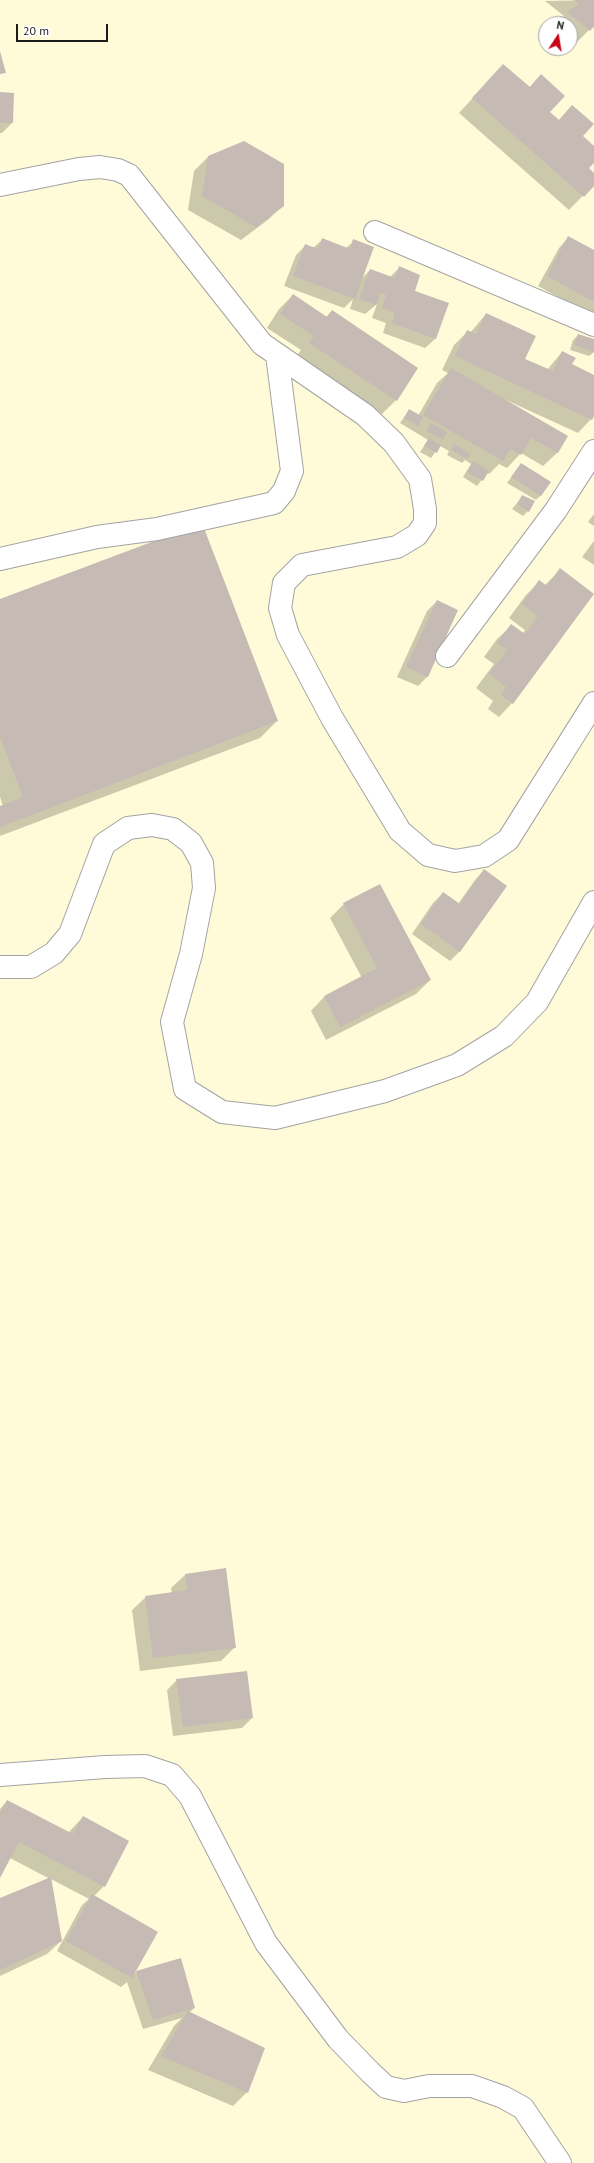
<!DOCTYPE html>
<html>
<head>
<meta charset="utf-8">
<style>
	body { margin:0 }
	#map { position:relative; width:594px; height:2163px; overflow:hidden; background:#ede8e1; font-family:"PT Sans",sans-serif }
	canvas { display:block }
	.north { position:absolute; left:538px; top:16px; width:40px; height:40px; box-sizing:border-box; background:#fff; border:1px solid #a4a4a4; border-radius:50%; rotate:12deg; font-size:11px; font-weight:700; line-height:16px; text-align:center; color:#1c1c1c }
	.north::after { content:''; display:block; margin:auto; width:14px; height:18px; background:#c70013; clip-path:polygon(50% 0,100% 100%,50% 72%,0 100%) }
	.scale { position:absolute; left:16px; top:24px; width:92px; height:18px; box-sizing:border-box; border:2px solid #1c1c1c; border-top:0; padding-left:5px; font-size:12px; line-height:14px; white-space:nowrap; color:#1c1c1c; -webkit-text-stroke:3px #fff; paint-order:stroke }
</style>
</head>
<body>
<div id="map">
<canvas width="594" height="2163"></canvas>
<div class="north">N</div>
<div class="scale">20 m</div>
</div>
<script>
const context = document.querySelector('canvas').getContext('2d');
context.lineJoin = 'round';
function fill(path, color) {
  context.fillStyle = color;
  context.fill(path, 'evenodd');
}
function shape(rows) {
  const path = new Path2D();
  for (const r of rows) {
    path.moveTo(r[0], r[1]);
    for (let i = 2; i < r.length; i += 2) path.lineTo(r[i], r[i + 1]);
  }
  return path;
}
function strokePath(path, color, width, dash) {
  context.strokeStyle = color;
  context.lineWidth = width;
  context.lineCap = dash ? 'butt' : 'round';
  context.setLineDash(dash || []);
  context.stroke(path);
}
fill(shape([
	[0,0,594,0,594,2163,0,2163],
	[546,24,570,24,570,48,546,48]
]), '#fffbd8');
fill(shape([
	[594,0,594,28,592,27,575,44,570,40,570,24,556,24,564,16,545,1],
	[503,65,529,88,541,75,549,112,558,121,572,106,582,136,594,147,594,161,588,168,594,174,594,184,569,210,459,113],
	[0,93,12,123,2,133,0,133],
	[208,157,283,205,269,219,241,240,188,210,194,171],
	[568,238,594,251,594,317,538,286,559,248],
	[322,240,346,248,354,241,361,279,370,270,390,277,399,268,413,291,435,339,425,348,383,333,386,323,372,318,377,304,365,314,350,309,353,299,344,308,284,286,296,255,305,246,313,248],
	[293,295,326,317,332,311,417,368,396,400,382,414,296,357,301,350,267,328,279,309],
	[486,314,524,359,547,370,562,352,571,365,594,376,594,414,591,419,578,433,506,400,505,401,566,436,557,453,543,466,521,453,507,468,499,464,489,474,487,473,477,486,463,477,471,464,465,460,462,463,447,455,449,451,440,446,431,458,420,452,428,440,400,423,409,410,418,416,437,383,448,373,442,370,454,345,468,331,470,333],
	[578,335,594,340,594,352,589,356,570,350,573,340],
	[521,464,541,495,536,500,507,483],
	[523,496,528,511,523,516,512,509],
	[594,514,594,526,588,522],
	[594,541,594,565,582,557],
	[560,570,512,703,499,717,488,709,493,701,476,688,494,664,484,657,497,639,511,626,522,634,525,630,509,618,526,595,540,581,545,585],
	[0,600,277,721,260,738,0,836,0,807,3,806,0,797],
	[437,601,428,676,418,686,397,677,427,611],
	[484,870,460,951,450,961,412,934,433,903,443,893,458,904,475,880],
	[344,904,430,980,416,994,326,1040,311,1011,324,997,362,978,330,918],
	[185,1575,235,1647,221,1661,140,1671,132,1610,146,1597,172,1593,171,1588],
	[177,1680,252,1718,242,1728,173,1736,167,1690],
	[7,1801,68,1833,83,1817,104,1886,94,1896,132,1976,136,1972,194,2008,189,2013,247,2092,233,2106,148,2070,174,2026,182,2018,143,2029,127,1982,121,1987,57,1951,82,1905,89,1899,51,1879,61,1941,47,1954,0,1976,0,1899,50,1879,10,1858,0,1876,0,1809]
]), '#0003');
fill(shape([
	[574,0,594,0,594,26,590,31,567,12,579,4],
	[0,51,6,73,0,74],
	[503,64,530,87,541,74,565,96,550,112,559,120,572,105,594,124,583,136,594,146,594,163,589,168,594,173,594,186,584,197,472,98],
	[0,92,14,93,13,123,0,123],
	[244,141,284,164,284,206,256,227,202,196,208,156],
	[568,236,594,250,594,302,547,276],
	[322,238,350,249,353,239,374,247,355,299,293,276,305,244,318,249],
	[399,266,420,275,415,291,449,303,436,339,392,323,395,313,382,308,386,295,381,292,376,305,359,299,370,269,395,278],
	[293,294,327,317,332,310,418,368,397,401,309,343,314,336,280,314],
	[486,313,536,336,525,359,553,371,562,351,576,358,572,364,594,375,594,416,592,420,455,356,467,330,476,334],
	[578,334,594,339,594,352,574,345],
	[451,368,568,436,558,453,531,438,521,455,510,449,503,461,423,415],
	[409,409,423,417,418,426,404,418],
	[431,423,447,432,443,440,426,431],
	[429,438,441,445,437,453,424,446],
	[454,444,470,454,467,459,451,450],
	[473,461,489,471,483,481,467,472],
	[521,463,551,482,541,496,511,477],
	[522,495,535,501,529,512,517,504],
	[202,523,278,721,0,827,0,806,23,797,0,737,0,599],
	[560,568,594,594,513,704,501,695,506,687,489,674,507,650,497,643,511,624,525,634,538,616,522,604,539,580,547,586],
	[437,600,458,610,428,677,406,667],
	[484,869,507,886,460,952,421,924,443,892,460,904],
	[380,884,431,980,340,1027,324,996,377,968,343,903],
	[226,1568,236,1648,153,1658,145,1596,187,1590,185,1574],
	[247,1671,253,1718,183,1727,176,1679],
	[7,1800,73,1834,83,1816,129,1841,105,1887,19,1842,0,1878,0,1813],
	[51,1877,62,1941,0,1970,0,1898],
	[92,1894,158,1932,132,1978,66,1941],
	[181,1958,195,2008,153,2020,136,1971],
	[188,2011,265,2048,248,2093,161,2056]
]), '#c5bab4');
const minor = shape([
	[0,185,79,169,100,167,118,170,129,175,262,344,365,415,394,443,420,479,425,509,425,523,417,535,397,547,302,565,284,583,280,608,288,635,332,718,400,831,428,855,455,861,484,856,508,840,594,703],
	[375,232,594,325],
	[0,559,97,537,157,529,274,503,284,491,292,471,277,355],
	[447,656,556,510,594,451],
	[0,967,31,967,54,953,70,934,104,844,128,828,152,825,173,829,191,843,202,863,204,888,191,954,172,1022,185,1089,222,1112,275,1118,385,1091,457,1065,504,1036,537,1002,594,902],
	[0,1775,105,1767,145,1766,172,1775,190,1796,266,1943,338,2039,370,2072,386,2087,404,2091,429,2086,472,2086,503,2097,523,2108,560,2163]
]);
strokePath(minor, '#a3a3a3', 24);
strokePath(minor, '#fff', 22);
</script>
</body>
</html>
